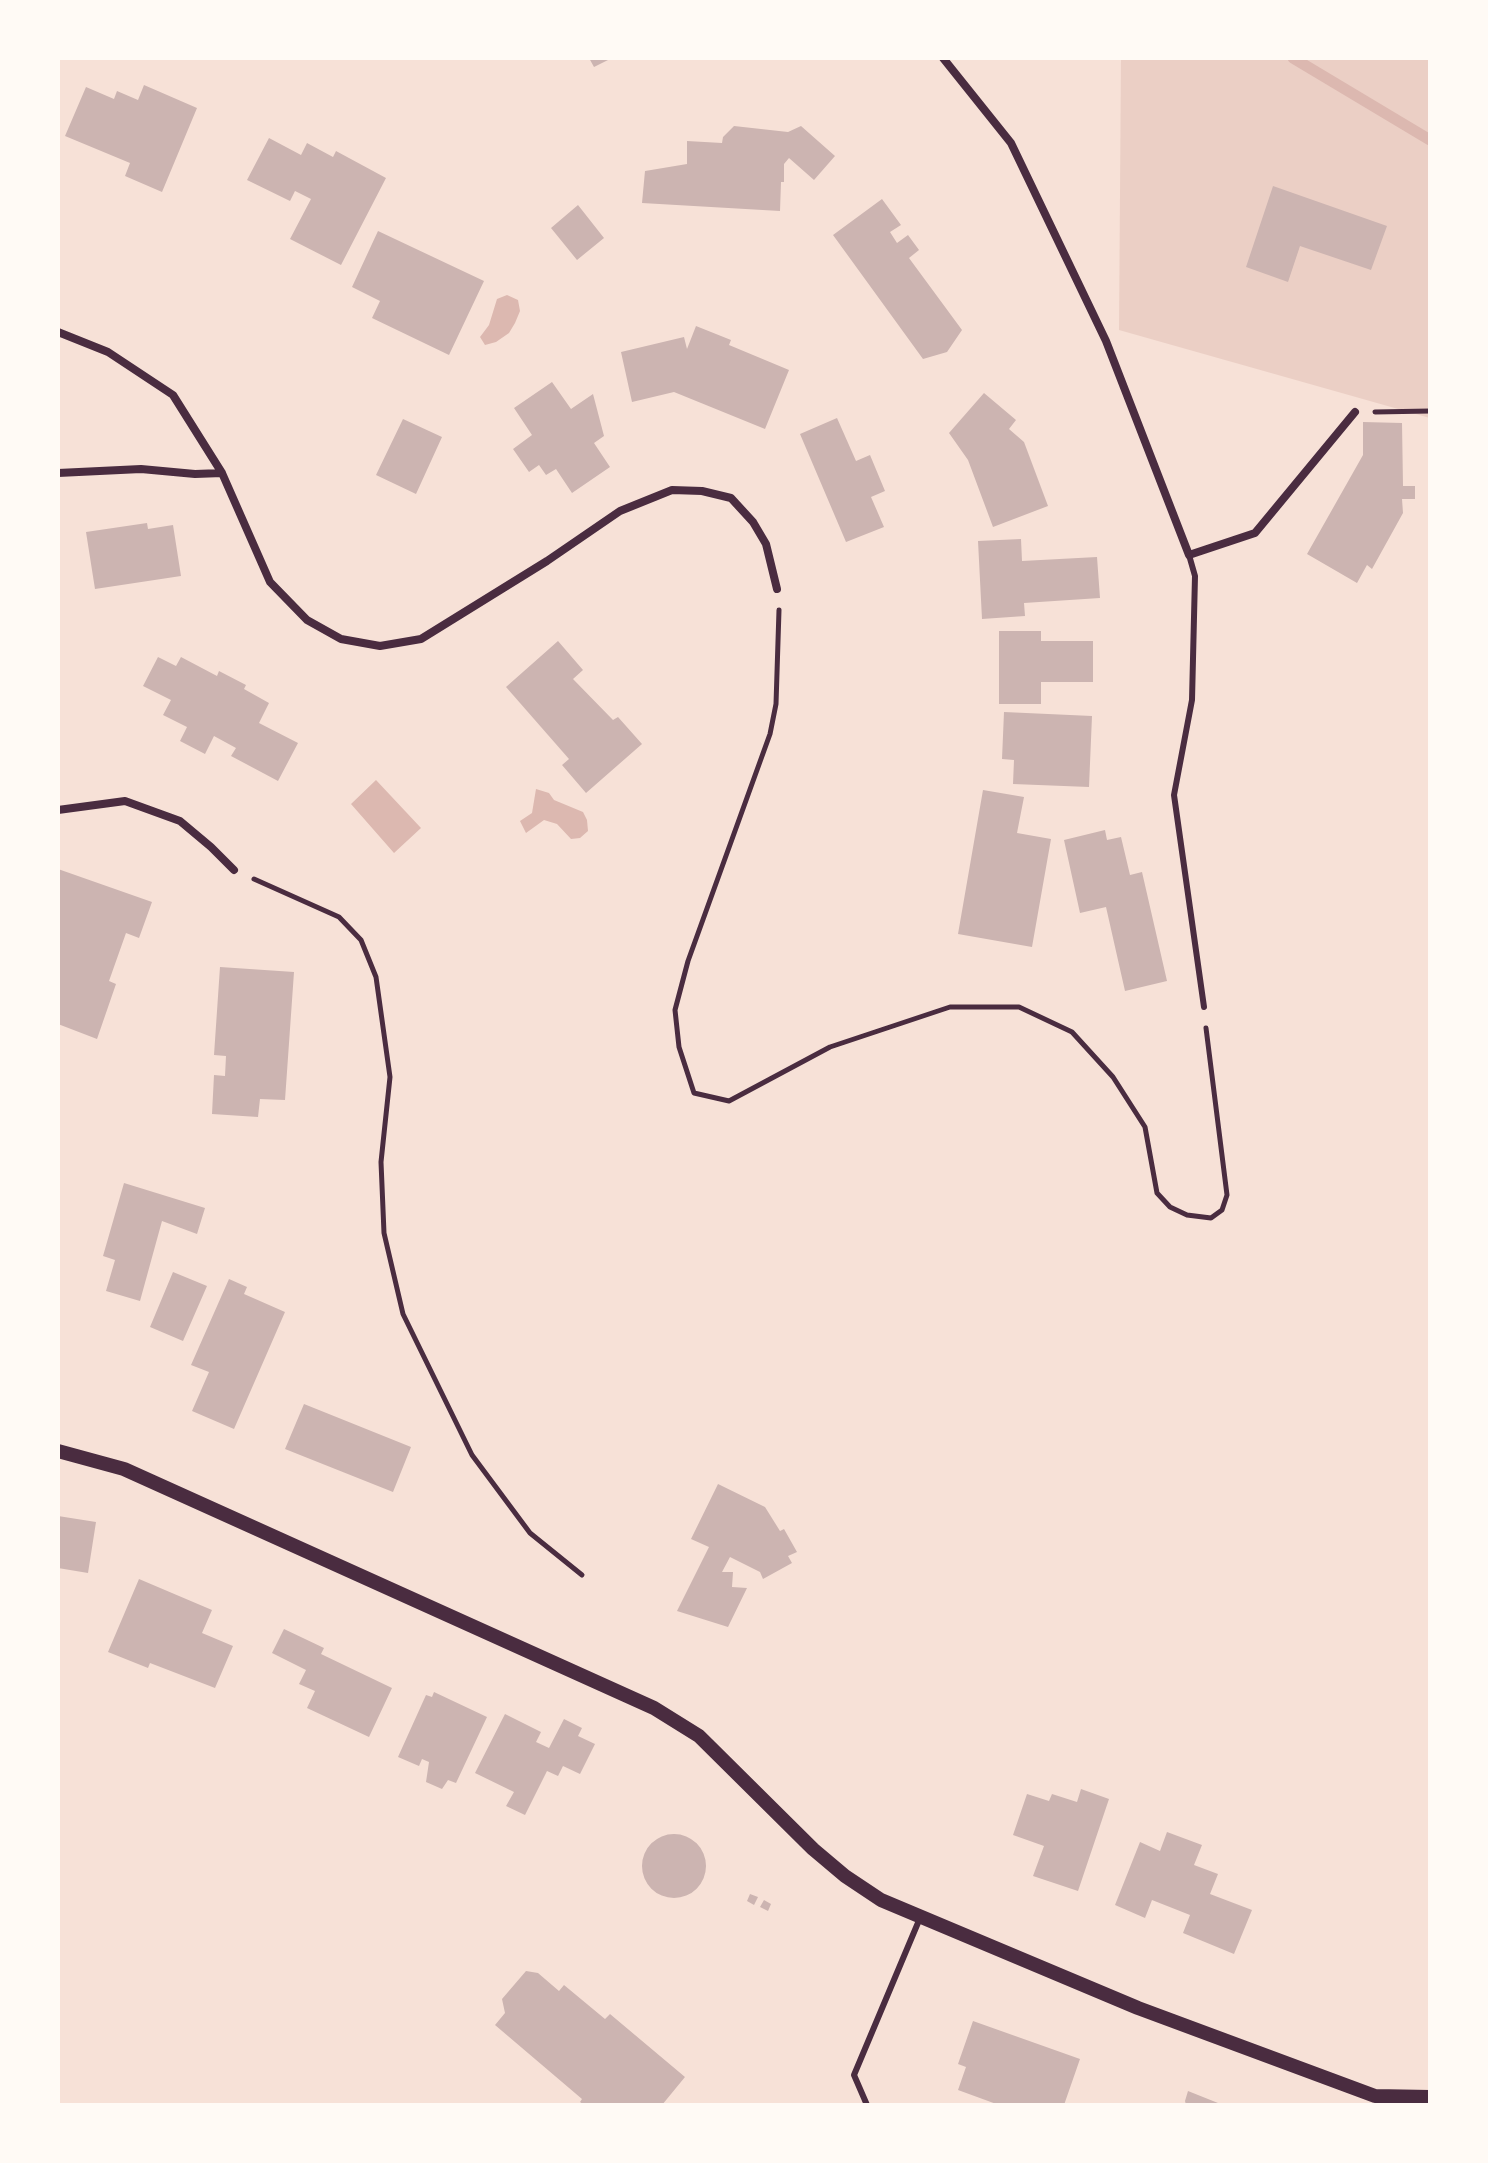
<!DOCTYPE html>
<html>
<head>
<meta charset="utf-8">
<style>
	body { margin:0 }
	#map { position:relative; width:1488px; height:2163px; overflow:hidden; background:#f7e1d7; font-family:"Playfair Display",serif }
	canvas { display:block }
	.frame { position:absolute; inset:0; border:60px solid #fffaf5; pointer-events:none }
</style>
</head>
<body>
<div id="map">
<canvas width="1488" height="2163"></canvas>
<div class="frame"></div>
</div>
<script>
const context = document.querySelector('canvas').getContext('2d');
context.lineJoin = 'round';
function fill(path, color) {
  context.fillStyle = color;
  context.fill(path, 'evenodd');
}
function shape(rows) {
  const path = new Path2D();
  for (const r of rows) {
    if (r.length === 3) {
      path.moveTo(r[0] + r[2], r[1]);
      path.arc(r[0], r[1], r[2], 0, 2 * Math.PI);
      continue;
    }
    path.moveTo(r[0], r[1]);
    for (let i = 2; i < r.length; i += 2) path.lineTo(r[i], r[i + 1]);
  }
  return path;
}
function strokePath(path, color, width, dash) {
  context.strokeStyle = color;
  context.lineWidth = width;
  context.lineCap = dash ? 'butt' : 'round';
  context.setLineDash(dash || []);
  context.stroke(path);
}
fill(shape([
	[1121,58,1430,58,1430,418,1119,330]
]), '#ebcfc5');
fill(shape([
	[507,295,518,300,520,311,515,323,509,333,496,342,485,345,480,337,489,325,497,299],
	[376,780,421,828,394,853,351,804],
	[536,789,549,793,554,800,583,812,587,820,588,831,580,838,571,839,557,824,544,820,526,833,520,821,532,813]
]), '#dcb8b0');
strokePath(shape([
	[1293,58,1430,140]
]), '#dcb8b0', 11);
fill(shape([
	[589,58,612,58,594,67],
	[144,85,197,108,162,192,125,176,130,163,65,136,86,87,114,99,117,91,138,100],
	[734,126,788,132,801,126,835,156,814,180,789,158,784,164,784,182,781,182,780,211,642,203,645,171,687,164,687,141,722,143,723,137],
	[269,138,301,155,307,143,333,157,336,151,386,178,341,265,290,239,311,199,295,191,290,201,247,180],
	[1273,186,1387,226,1371,270,1300,246,1288,282,1246,267],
	[882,199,901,225,890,232,897,243,908,235,919,250,909,258,962,330,947,352,923,359,833,235],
	[578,205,604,238,577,260,551,228],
	[378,231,484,281,449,355,372,318,380,301,352,287],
	[696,326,731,340,729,345,789,370,765,429,674,392,632,402,621,352,684,337,687,349],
	[552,382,571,409,593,394,604,436,594,443,610,467,572,493,556,469,546,475,539,465,529,472,513,449,532,435,514,408],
	[984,393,1016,420,1009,429,1024,442,1048,506,993,527,968,460,949,433],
	[837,418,856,461,870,455,885,491,871,497,884,527,846,542,800,434],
	[403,419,442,437,416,494,376,475],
	[1363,422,1402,423,1403,486,1415,486,1415,499,1402,499,1403,513,1372,569,1367,565,1357,583,1307,554,1363,455],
	[147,523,148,529,173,525,181,576,95,589,86,532],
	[1021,539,1022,561,1097,557,1100,598,1024,603,1025,616,982,619,978,541],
	[999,631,1041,631,1041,641,1093,641,1093,682,1041,682,1041,704,999,704],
	[558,641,583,670,573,679,613,720,618,717,642,744,586,793,562,765,569,759,506,687],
	[158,657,176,666,181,657,217,676,219,671,246,685,244,689,269,703,259,723,298,743,278,781,231,756,236,748,214,736,205,754,180,741,187,727,163,715,171,700,143,686],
	[1004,712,1092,716,1089,787,1013,784,1014,760,1002,759],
	[983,790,1024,797,1017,833,1051,839,1032,947,958,934],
	[1105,830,1107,840,1121,837,1130,875,1142,872,1167,981,1125,991,1106,907,1080,913,1064,840],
	[58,869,152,902,139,938,126,933,109,981,116,984,97,1039,58,1024],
	[220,967,294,972,285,1100,260,1099,258,1117,212,1114,214,1075,225,1076,226,1056,214,1055],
	[124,1183,205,1208,197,1234,162,1221,140,1301,106,1291,115,1260,103,1256],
	[173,1272,207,1286,183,1341,150,1327],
	[229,1279,247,1287,244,1294,285,1312,234,1429,192,1411,209,1372,191,1365],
	[304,1404,411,1447,393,1492,285,1449],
	[718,1484,765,1507,780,1531,784,1529,797,1552,788,1556,792,1563,763,1579,760,1572,730,1557,722,1572,733,1572,732,1587,747,1588,728,1627,677,1611,709,1547,691,1539],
	[58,1516,96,1522,88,1573,58,1568],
	[139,1579,212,1610,202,1633,233,1646,215,1688,150,1663,148,1668,108,1652],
	[284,1629,324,1648,321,1654,392,1688,369,1737,307,1708,315,1691,299,1684,306,1670,272,1653],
	[434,1692,487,1717,456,1783,448,1780,442,1789,426,1782,429,1762,422,1759,419,1766,398,1757,426,1695,432,1697],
	[505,1714,541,1732,536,1742,549,1748,564,1719,582,1728,578,1736,595,1744,580,1774,563,1766,558,1776,547,1771,525,1815,506,1806,514,1792,475,1773],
	[1081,1789,1109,1799,1078,1891,1033,1876,1044,1846,1013,1835,1027,1794,1049,1801,1052,1794,1077,1802],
	[1167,1832,1202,1845,1194,1865,1218,1874,1210,1894,1252,1910,1234,1954,1183,1933,1190,1915,1152,1900,1145,1918,1115,1905,1140,1842,1160,1851],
	[674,1866,32],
	[750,1894,758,1897,754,1905,747,1901],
	[764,1900,771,1904,768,1911,760,1907],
	[526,1971,538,1973,559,1991,564,1985,605,2019,610,2014,685,2077,662,2105,584,2105,580,2102,582,2099,495,2025,505,2013,502,1999],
	[973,2021,1080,2059,1064,2105,999,2105,958,2090,966,2067,958,2064],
	[1188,2091,1223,2105,1186,2105,1185,2101]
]), '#ccb4b1');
strokePath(shape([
	[1375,412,1430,411],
	[779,610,776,704,770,734,688,961,675,1010,679,1047,694,1093,729,1101,830,1047,950,1007,1019,1007,1072,1032,1113,1077,1145,1127,1157,1193,1170,1207,1187,1215,1211,1218,1222,1210,1227,1195,1206,1028],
	[254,879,339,917,361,940,376,977,390,1077,381,1162,384,1233,403,1314,472,1455,530,1533,582,1575]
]), '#4a2c40', 5);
strokePath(shape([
	[1189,555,1195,576,1192,700,1174,795,1204,1007],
	[867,2105,854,2075,920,1918]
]), '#4a2c40', 6);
strokePath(shape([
	[943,58,1011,143,1106,341,1189,555,1255,533,1355,412],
	[58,332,108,352,173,395,222,473,270,582,307,620,341,639,380,646,421,639,547,561,620,511,672,490,702,491,731,498,753,522,766,544,777,589],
	[58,473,141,469,195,474,222,473],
	[58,810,125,801,180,821,211,847,234,870]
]), '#4a2c40', 8);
strokePath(shape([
	[58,1451,124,1469,654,1708,699,1736,813,1849,845,1876,881,1900,1138,2008,1375,2096,1430,2097]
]), '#4a2c40', 14);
</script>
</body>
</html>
